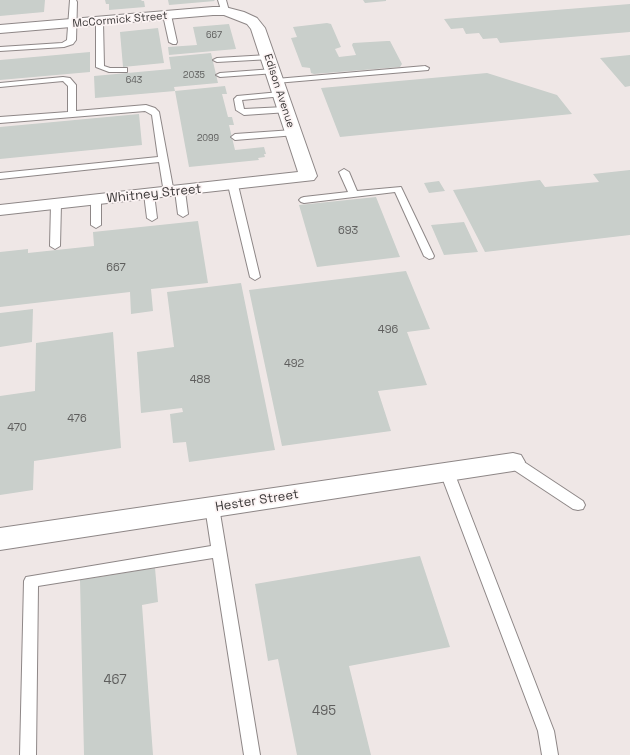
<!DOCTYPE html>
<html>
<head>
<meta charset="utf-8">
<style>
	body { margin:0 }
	canvas { display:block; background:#efe7e6 }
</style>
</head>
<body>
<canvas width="630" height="755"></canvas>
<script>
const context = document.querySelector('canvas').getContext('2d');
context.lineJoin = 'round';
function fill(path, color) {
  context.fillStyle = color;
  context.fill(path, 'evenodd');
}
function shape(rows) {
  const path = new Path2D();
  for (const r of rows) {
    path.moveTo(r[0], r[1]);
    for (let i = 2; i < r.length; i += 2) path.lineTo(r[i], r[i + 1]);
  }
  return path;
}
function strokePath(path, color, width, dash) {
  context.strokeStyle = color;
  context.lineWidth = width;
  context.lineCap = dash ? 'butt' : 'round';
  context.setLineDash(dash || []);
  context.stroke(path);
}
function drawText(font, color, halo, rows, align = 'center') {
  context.font = font + ' "Space Grotesk",sans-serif';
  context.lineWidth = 3.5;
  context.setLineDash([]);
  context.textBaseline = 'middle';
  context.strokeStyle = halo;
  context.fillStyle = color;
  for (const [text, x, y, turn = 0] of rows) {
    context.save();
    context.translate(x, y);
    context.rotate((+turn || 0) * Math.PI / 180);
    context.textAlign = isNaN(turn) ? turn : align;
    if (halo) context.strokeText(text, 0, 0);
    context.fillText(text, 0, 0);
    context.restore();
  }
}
fill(shape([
	[0,0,45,0,44,12,0,16],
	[105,0,141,0,142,1,144,1,145,7,109,10,109,4,106,4],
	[168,0,214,0,215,1,169,5],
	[363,0,386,0,386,1,365,3],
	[630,4,630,32,500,43,497,38,483,39,479,33,466,34,463,28,451,29,444,19],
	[327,23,331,24,341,47,335,49,339,57,356,55,352,45,353,43,387,41,390,41,402,64,400,67,314,74,311,73,310,68,302,67,291,38,297,37,293,27],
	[229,24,236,49,169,55,168,47,197,45,193,27],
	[158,28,164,63,123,67,120,32],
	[90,52,90,72,0,80,0,60],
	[211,53,218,83,174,87,175,91,95,98,94,76,171,69,169,57],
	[630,55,630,86,625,87,600,58],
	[487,73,557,95,572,114,340,137,321,88],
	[225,86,227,94,222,94,228,117,232,117,234,125,229,125,235,150,264,147,266,154,264,154,265,157,258,158,259,160,189,167,175,91],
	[139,114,142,145,0,159,0,127],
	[630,170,630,235,485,252,453,190,540,180,545,187,599,182,593,174],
	[439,181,445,191,429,193,424,183],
	[376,197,400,257,317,267,299,205],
	[198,221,208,283,151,289,153,311,131,314,130,292,0,307,0,252,28,249,28,253,94,246,93,232],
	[464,222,478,252,444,255,431,225],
	[406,271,430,329,407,332,427,385,378,391,391,431,282,446,249,290],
	[241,283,275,450,189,462,186,442,173,443,170,414,183,412,182,408,141,413,137,352,174,347,167,292],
	[33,309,32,342,0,347,0,313],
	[113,332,121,448,34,461,33,490,0,495,0,396,35,391,36,343],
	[420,556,450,647,349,666,371,755,297,755,278,659,268,661,255,584],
	[155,568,158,602,142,605,153,755,84,755,80,580]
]), '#c9cfcb');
const service = shape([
	[70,0,76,0,77,2,76,40,73,44,64,47,0,51,0,47,62,43,67,40,70,0],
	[218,0,226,0,229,11,228,13,222,13,218,0],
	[164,13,167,13,171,15,177,42,176,44,173,44,169,42,163,15,164,13],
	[96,20,99,20,103,22,104,66,110,68,127,68,127,72,109,72,96,67,96,20],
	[268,55,272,57,271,59,217,62,213,60,217,58,268,55],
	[425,66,429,68,428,70,276,83,272,81,276,79,425,66],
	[273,69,277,71,276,73,220,77,216,75,220,73,273,69],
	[63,77,70,78,76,85,76,111,146,105,155,108,159,112,174,193,172,195,166,195,164,193,159,162,0,179,0,173,158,157,152,115,145,111,0,123,0,117,68,112,68,86,63,81,0,87,0,83,63,77],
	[280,92,283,92,284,94,283,96,242,100,244,109,285,107,288,108,289,110,288,112,244,115,236,110,234,99,237,96,280,92],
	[293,130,296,131,297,133,296,135,235,140,231,137,235,134,293,130],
	[344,169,349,172,357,191,401,187,434,256,433,258,429,259,424,256,395,192,304,203,301,202,299,200,301,198,304,197,348,192,339,172,344,169],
	[233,182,238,185,260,277,255,280,250,277,228,185,233,182],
	[180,188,185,191,188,214,183,217,178,214,175,191,180,188],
	[149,191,154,194,157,218,152,221,147,218,144,194,149,191],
	[96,197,101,200,101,225,96,228,91,225,91,200,96,197],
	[56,201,61,204,60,246,55,249,50,246,51,204,56,201],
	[513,457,518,458,583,501,585,505,583,509,578,510,573,509,508,466,506,462,508,458,513,457],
	[447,467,452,468,454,472,554,731,558,755,542,755,538,731,440,472,442,468,447,467],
	[212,501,217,503,219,507,260,755,244,755,213,558,38,586,36,755,20,755,24,581,26,577,211,546,205,507,207,503,212,501]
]);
const minor = shape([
	[213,7,225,7,244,12,257,18,265,28,317,176,314,180,0,215,0,205,298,172,251,29,247,24,224,15,213,15,0,33,0,25,213,7],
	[513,453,521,455,525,462,521,469,513,471,0,550,0,528,513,453]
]);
strokePath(service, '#8e8787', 2);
strokePath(minor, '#8e8787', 2);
fill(service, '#fff');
fill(minor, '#fff');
drawText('9px', '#5e5e5d', null, [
	["667",214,36],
	["2035",194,76],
	["643",134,81],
	["2099",208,139]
]);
drawText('11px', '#3b3838', '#fcf4f4', [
	["McCormick Street",120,20,-5],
	["Edison Avenue",279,91,72]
]);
drawText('11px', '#5e5e5d', null, [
	["693",348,231],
	["667",116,268],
	["496",388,330],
	["492",294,364],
	["488",200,380],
	["476",77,419],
	["470",17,428]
]);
drawText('13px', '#3b3838', '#fcf4f4', [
	["Whitney Street",154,194,-6],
	["Hester Street",257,501,-9]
]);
drawText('13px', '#5e5e5d', null, [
	["467",115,680],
	["495",324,711]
]);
</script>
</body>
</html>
